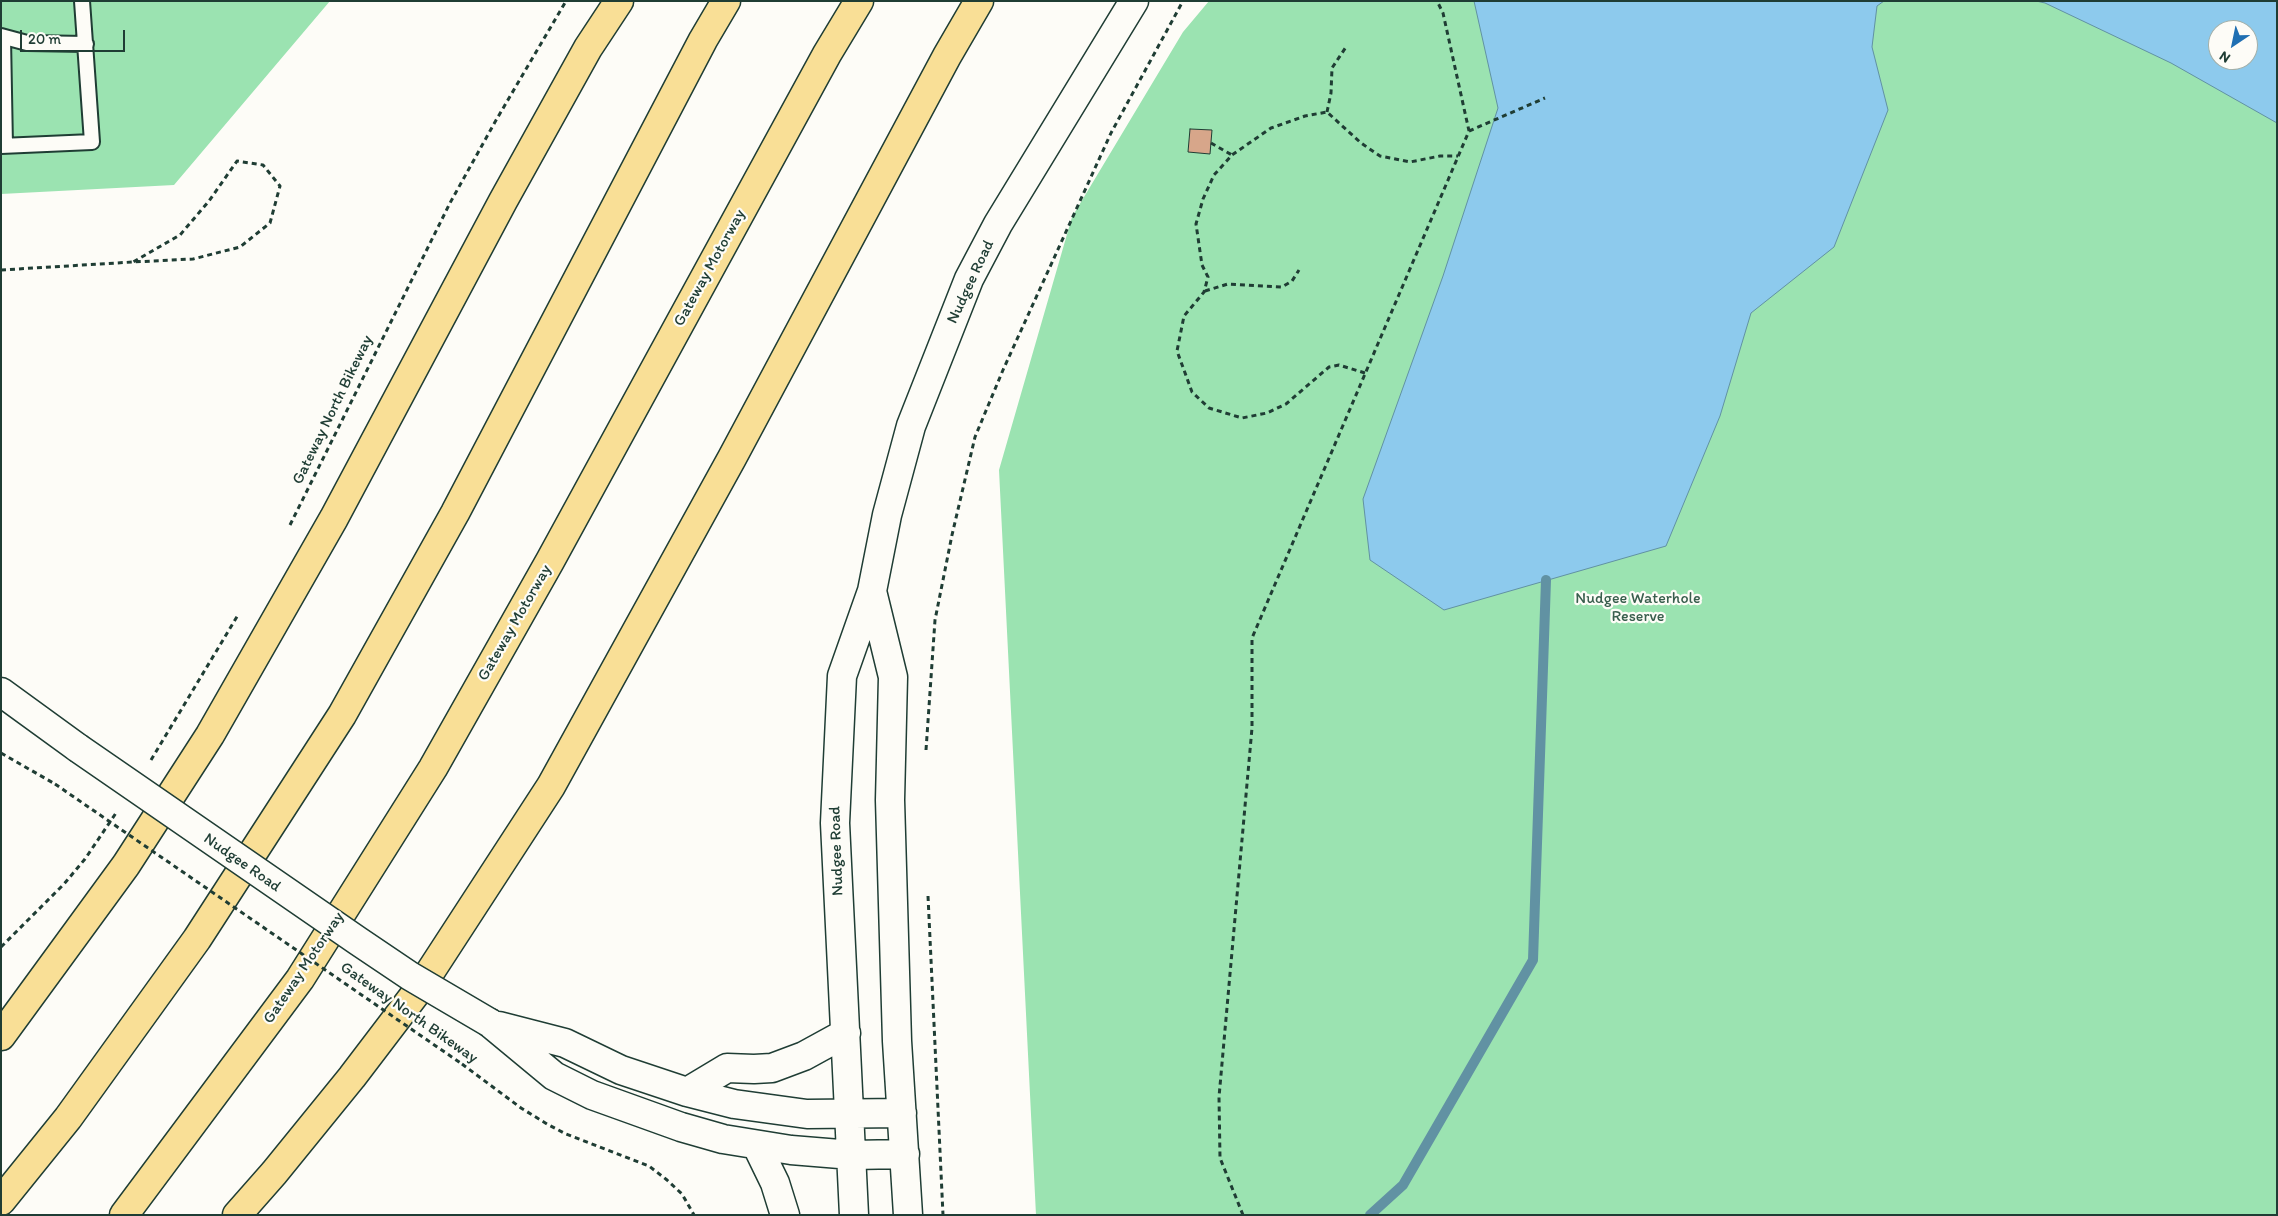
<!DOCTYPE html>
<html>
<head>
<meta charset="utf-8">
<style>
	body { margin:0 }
	#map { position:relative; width:2278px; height:1216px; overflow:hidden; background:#fdfcf7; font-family:Itim,sans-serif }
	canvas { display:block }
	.frame { position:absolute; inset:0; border:2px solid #1f3d34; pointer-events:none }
	.north { position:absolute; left:2208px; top:20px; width:50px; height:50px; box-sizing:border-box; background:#fdfcf7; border:1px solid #a4b0a9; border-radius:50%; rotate:214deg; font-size:14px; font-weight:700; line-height:20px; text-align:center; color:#1f3d34 }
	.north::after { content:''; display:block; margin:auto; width:18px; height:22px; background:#1f6fb2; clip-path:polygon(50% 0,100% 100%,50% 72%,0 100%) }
	.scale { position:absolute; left:20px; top:30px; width:105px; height:22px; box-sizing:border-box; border:2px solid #1f3d34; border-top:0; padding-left:6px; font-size:15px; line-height:18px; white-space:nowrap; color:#1f3d34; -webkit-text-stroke:4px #fdfcf7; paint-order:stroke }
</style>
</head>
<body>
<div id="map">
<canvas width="2278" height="1216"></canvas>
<div class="frame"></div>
<div class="north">N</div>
<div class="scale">20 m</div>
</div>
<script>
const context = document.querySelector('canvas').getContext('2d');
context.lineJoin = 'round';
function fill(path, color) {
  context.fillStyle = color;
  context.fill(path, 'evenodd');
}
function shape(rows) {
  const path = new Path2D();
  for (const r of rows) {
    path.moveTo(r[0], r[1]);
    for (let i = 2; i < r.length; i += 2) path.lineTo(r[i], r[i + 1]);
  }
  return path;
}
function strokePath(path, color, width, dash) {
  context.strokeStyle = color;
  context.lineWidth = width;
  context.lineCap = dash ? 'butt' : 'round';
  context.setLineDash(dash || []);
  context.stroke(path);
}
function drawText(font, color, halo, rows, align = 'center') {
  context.font = font + ' Itim,sans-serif';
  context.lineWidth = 4.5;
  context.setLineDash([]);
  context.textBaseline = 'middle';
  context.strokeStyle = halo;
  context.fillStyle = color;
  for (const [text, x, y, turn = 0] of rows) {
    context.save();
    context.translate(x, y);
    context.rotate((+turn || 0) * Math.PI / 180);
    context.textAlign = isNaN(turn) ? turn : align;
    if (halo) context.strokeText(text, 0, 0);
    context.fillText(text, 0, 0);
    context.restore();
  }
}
fill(shape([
	[1,1,330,1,174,185,1,194],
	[1209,1,2277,1,2277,1215,1036,1215,999,470,1072,217,1183,32],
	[2218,30,2248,30,2248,60,2218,60]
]), '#9be3b1');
const water = shape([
	[1474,1,1884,1,1877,6,1872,47,1888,110,1834,247,1751,313,1720,416,1666,546,1444,610,1370,560,1363,499,1443,276,1498,108,1474,1],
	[2036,1,2277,1,2277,123,2171,63,2045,3,2036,1],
	[2218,30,2248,30,2248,60,2218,60,2218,30]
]);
fill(water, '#8dcaed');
strokePath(water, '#6192a3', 1);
strokePath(shape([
	[1370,1215,1403,1185,1533,960,1546,580]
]), '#6192a3', 10);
const building = shape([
	[1190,129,1212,130,1210,154,1188,152,1190,129]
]);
fill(building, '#d7a68a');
strokePath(building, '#1f3d34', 1);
const lane = shape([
	[1,36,27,43,86,44],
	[3,38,5,146],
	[1,146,92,142,82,1]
]);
const secondary = shape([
	[872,591,893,677,890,800,897,1041,908,1215],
	[1,692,78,748],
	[490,1023,554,1076,592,1095,681,1127,723,1139,791,1150,852,1155,905,1154],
	[499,1026,565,1043,621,1070,687,1092,734,1104,807,1114,902,1113],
	[687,1092,727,1068,754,1069,772,1068,804,1056,846,1033],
	[757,1146,775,1183,785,1215],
	[854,1215,835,823,842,676,872,591,887,515,911,426,969,279,998,224,1134,1]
]);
const highway = shape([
	[1,1036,126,865,210,735,334,518,503,201,588,48,619,1],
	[1,1201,68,1118,197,939,342,715,455,513,703,40,726,1],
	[124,1215,300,979,433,768,550,561,827,54,859,1],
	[237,1215,274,1173,352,1077,419,989,551,786,732,458,947,56,979,1]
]);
strokePath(lane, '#1f3d34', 18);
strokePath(secondary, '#1f3d34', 31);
strokePath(highway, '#1f3d34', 31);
strokePath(shape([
	[1327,112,1331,93,1332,68,1346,47],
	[1469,131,1545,98],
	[1211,143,1232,155],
	[1,270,133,262,193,259,240,247,270,223,280,186,263,165,237,161,209,201,180,235,133,262],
	[1205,291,1228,284,1282,287,1292,281,1299,270],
	[1365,373,1339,365,1329,367,1286,404,1267,413,1242,418,1209,408,1192,392,1177,351,1184,316,1204,292,1208,277,1202,265,1196,224,1203,199,1214,175,1232,155,1271,128,1305,116,1327,112,1361,143,1380,156,1410,162,1440,156,1458,156],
	[290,525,450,203,495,122,566,1],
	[926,750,935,620,952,535,975,437,1003,370,1111,133,1183,1],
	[1,753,55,784],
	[151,760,238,615],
	[928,896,943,1215],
	[1,947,64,884,85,859,116,813],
	[462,1064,521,1108,547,1124,566,1134,649,1166,667,1180,682,1194,694,1215],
	[1243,1215,1220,1158,1219,1097,1252,728,1252,638,1469,131,1443,13,1437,1]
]), '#1f3d34', 3, [5, 4]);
strokePath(lane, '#fdfcf7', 14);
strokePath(secondary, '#fdfcf7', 28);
strokePath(highway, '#f9df96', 28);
const secondaryBridge = shape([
	[78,748,358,941,410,976,490,1023]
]);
strokePath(secondaryBridge, '#1f3d34', 31, []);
strokePath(shape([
	[55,784,462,1064]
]), '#1f3d34', 3, [5, 4]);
strokePath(secondaryBridge, '#fdfcf7', 28);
drawText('16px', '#1f3d34', '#fdfcf7', [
	["Gateway Motorway",710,268,-61],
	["Nudgee Road",971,282,-65],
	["Gateway North Bikeway",333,410,-64],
	["Gateway Motorway",515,623,-60],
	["Nudgee Road",837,851,-92],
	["Nudgee Road",242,863,35],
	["Gateway Motorway",304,968,-56],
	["Gateway North Bikeway",409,1013,35]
]);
drawText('16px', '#385e4d', '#fdfcf7', [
	["Nudgee Waterhole",1638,599],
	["Reserve",1638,617]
]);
</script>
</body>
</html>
